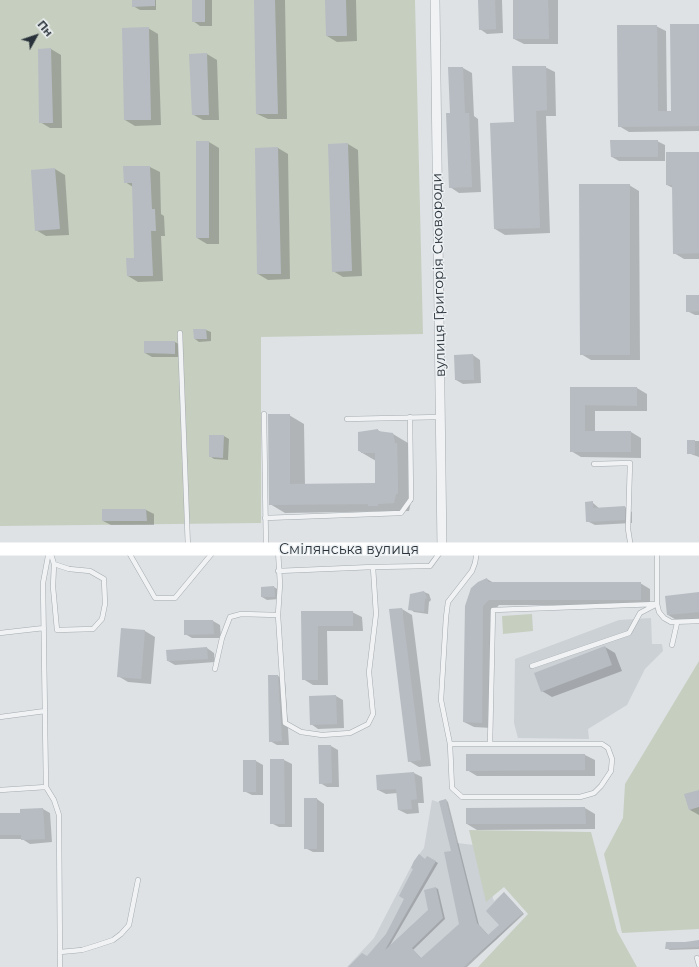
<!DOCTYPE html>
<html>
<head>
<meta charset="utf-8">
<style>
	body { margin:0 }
	#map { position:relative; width:699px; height:967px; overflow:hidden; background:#dee2e5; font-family:Montserrat,sans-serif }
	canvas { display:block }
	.north { position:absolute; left:16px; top:16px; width:40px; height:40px; -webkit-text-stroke:3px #edf1f3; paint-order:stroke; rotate:50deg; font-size:11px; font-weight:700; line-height:16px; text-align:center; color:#29323a }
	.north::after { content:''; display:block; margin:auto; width:14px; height:18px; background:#29323a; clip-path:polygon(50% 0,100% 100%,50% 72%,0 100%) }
</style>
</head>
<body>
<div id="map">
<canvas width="699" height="967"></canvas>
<div class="north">Пн</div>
</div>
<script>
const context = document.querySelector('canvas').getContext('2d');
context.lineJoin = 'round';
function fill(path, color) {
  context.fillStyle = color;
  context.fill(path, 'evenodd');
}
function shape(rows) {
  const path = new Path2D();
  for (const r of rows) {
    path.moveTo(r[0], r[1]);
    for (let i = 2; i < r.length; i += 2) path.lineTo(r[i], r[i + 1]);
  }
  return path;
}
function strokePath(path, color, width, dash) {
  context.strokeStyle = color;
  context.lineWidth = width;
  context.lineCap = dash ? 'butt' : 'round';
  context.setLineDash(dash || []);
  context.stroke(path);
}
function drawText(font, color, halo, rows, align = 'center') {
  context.font = font + ' Montserrat,sans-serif';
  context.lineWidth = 3;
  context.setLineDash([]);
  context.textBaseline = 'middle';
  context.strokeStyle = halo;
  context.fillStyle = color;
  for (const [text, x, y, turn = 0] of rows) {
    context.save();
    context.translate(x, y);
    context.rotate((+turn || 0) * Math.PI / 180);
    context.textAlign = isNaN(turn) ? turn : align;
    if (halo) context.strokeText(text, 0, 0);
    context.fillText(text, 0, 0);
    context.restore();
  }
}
fill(shape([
	[651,618,652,644,662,644,663,651,645,669,627,705,588,729,589,739,518,738,514,723,515,659,619,620],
	[446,799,457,843,474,845,494,901,504,892,523,913,496,940,464,967,347,967,374,938,414,861,424,848,432,800,438,802]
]), '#ccd1d6');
fill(shape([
	[0,0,415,0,423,334,261,337,261,523,0,526],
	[532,614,533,631,503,634,502,616],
	[699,661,699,929,622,933,604,854,623,818,625,784],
	[469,830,591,832,617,931,637,967,478,967,528,914,504,887,486,902]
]), '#c6cec0');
fill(shape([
	[133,0,156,0,156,10,140,10,133,6],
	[193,0,212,0,212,26,200,26,193,21],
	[255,0,285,0,287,119,268,119,257,114],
	[326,0,356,0,357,41,337,42,327,36],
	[479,0,502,0,503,33,487,34,480,29],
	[514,0,558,0,558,44,524,44,514,39],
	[699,25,699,131,629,132,619,126,656,26,666,31,667,112,672,112],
	[148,28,158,34,161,125,135,126,125,120],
	[51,49,61,55,62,128,50,128,40,122,39,50],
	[207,54,217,60,219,120,203,120,192,114],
	[545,67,555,72,556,116,546,116,550,233,505,235,495,229,515,123],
	[463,68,472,73,474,116,478,119,481,192,459,193,450,187,451,114],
	[657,141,665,145,665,161,619,161,612,157],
	[209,142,219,148,219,244,207,244,197,238],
	[348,144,358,150,362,276,343,277,333,271],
	[256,148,278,148,288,154,290,279,268,280,258,274],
	[699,153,699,259,684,259,674,253,673,188,667,185],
	[150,167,160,172,161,214,164,216,165,236,161,236,163,281,138,282,128,276,135,259,133,187,125,182],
	[55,169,65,175,69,235,46,236,36,230,32,171],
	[629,185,639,191,640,360,591,360,581,354],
	[699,296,699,315,695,315,687,311],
	[194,330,206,330,211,332,211,341,199,342,195,339],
	[175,342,182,346,182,357,152,357,145,353],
	[473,355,480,360,481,383,463,384,456,380],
	[571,388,637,388,647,394,647,411,595,411,595,432,631,432,641,438,641,458,581,457,571,451],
	[289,415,304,424,305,485,376,484,376,461,359,451,378,430,382,433,393,434,408,443,412,452,413,502,411,502,409,511,285,513,270,504],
	[224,436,229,439,228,460,214,459,210,456],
	[688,441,699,441,699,457,688,453],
	[593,503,600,509,625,507,632,512,632,523,595,525,587,521],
	[103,510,146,510,154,514,154,525,111,525,103,521],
	[487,579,494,583,640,583,650,589,650,605,499,605,493,612,491,728,474,727,464,722],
	[274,587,279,590,279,599,267,600,262,597],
	[424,592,429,594,431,600,429,602,428,614,414,612,410,609],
	[699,593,699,622,683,624,668,615],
	[402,609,412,615,431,766,419,767,409,761],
	[302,612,352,612,362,617,363,631,327,631,328,685,313,685,303,679],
	[185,621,213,621,220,625,221,638,192,638,185,634],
	[122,629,145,631,155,637,151,684,128,682,118,676],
	[605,647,615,653,622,671,552,697,542,691],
	[207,648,214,653,215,662,175,665,168,661],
	[278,676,285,680,289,745,277,745,270,741],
	[336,696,343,700,344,728,318,729,311,724],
	[331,746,338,750,339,787,327,787,320,783],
	[585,755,595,760,595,776,477,776,467,770],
	[271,760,284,760,292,764,292,827,279,827,271,823],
	[256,761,263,765,263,795,252,795,244,791],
	[414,773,422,777,424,803,418,803,419,813,407,814,399,810,398,793,386,794,378,790],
	[699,791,699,815,690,810],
	[317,799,324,804,324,852,313,852,305,848],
	[446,800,448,802,479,925,489,936,500,925,506,895,524,914,467,967,350,967,368,957,386,935,428,857,438,863,389,947,429,910,436,888,438,889,445,919,413,950,422,959,461,924],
	[585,808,595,814,595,829,477,830,467,824],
	[43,809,50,813,52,842,30,844,22,839,0,839,0,814,21,814],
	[699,941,699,949,670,950,666,948]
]), '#0003');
fill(shape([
	[132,0,155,0,155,6,132,7],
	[192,0,205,0,205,22,192,22],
	[254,0,275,0,278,114,256,114],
	[325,0,346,0,347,36,326,36],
	[478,0,495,0,496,29,479,30],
	[513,0,548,0,549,39,513,39],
	[670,24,699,24,699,126,618,127,617,25,657,25,658,111,671,111],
	[149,27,151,120,124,120,122,28],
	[51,48,53,123,39,123,38,49],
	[207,53,209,115,192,115,189,54],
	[512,66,546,66,547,110,536,111,540,228,494,229,490,123,514,122],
	[448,67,463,67,465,113,469,113,472,187,449,188,446,113,450,113],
	[610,140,658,140,658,157,611,157],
	[196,141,209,141,209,238,196,238],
	[348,143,352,271,332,272,328,144],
	[278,147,281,274,257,274,255,148],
	[666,152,699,152,699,253,673,254,672,185,666,185],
	[123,166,150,166,152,209,155,209,156,231,151,231,153,276,127,276,126,258,134,258,132,183,124,183],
	[55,168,60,229,35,231,31,170],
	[579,184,630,184,630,355,580,355],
	[686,295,699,295,699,311,686,312],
	[193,329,206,329,207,339,194,339],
	[144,341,175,341,175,354,144,353],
	[473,354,474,380,455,380,454,355],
	[570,387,637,387,637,406,585,405,585,431,631,431,631,452,570,452],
	[268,414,290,414,290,484,375,483,375,453,361,453,361,451,358,451,358,432,378,429,378,431,393,433,395,443,397,443,398,482,398,494,396,494,394,503,378,504,378,506,368,506,368,504,269,505],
	[209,435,224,435,223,458,209,457],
	[687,440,695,440,695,454,687,454],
	[593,501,593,508,625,506,625,520,586,522,585,502],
	[102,509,146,509,147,521,102,521],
	[487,578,488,582,641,582,641,600,489,600,483,606,482,723,463,722,465,606,471,588,478,582],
	[274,586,275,597,261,597,261,587],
	[424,591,427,598,425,599,424,612,408,610,410,594],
	[699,592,699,612,667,615,665,596],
	[402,608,421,760,408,762,389,609],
	[301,611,353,611,353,626,318,626,318,680,302,680],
	[184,620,213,620,214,634,184,635],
	[121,628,145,630,141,679,117,677],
	[605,646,612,665,541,692,534,673],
	[207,647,208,659,167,661,166,650],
	[268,675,278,675,282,741,269,742],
	[336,695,337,724,310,725,309,696],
	[318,745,331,745,332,783,319,784],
	[466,754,585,754,585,770,466,771],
	[270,759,284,759,285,824,270,824],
	[243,760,256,760,256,792,243,792],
	[414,772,417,799,411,800,412,809,398,810,396,789,377,790,376,775],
	[699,790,699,807,689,810,684,794],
	[304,798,317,798,317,849,304,849],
	[446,799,477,923,488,935,499,925,486,911,504,892,523,913,464,967,348,967,362,953,367,956,386,934,404,899,399,896,413,869,411,868,414,861,419,854,425,859,427,856,436,861,385,950,428,910,424,890,436,887,443,918,412,948,421,958,459,924,444,852,451,851,439,801],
	[585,807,586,824,466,824,466,808],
	[43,808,45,839,21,840,21,835,0,835,0,813,20,813,20,809],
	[699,940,699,947,665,949,666,942,685,942]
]), '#b6bcc2');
const lane = shape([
	[180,333,188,548],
	[264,414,266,548],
	[347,419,440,417],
	[594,464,630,463,628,529,631,548],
	[265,518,401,513,411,499,410,417],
	[278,550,280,584,278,615,285,723,301,732,322,735,350,733,368,724,373,714,369,672,376,614,373,567],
	[657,550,657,604,659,612,664,618,671,622,699,621],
	[50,551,54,564,53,587,57,630,93,629,102,619,105,604,104,579,90,571,69,569,54,564],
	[128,551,155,598,175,598,214,551],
	[477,551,475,563,472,571,448,602,446,617,441,700,450,744,452,788,462,797,580,797,594,793,601,786,611,771,612,759,608,748,602,744,490,744],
	[278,571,373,567,430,566,441,551],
	[0,633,44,628],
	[672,645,677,623],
	[215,669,222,638,230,617,241,614,278,615],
	[0,717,45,711],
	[450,744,490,744,493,610,657,604,640,613,629,633,532,666],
	[46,787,54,800,59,815,60,967],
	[0,790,46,787,43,583,49,551],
	[60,952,82,950,98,945,113,940,121,934,129,925,138,880],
	[697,958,699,965]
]);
const street = shape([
	[435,0,442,550]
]);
strokePath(lane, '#a4aaae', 5.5);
strokePath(street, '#a4aaae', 10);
strokePath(lane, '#f0f2f4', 4.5);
strokePath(street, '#f0f2f4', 9);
strokePath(shape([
	[0,549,699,549]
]), '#fff', 13);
drawText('14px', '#29323a', '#edf1f3', [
	["вулиця Григорія Сковороди",439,275,-91],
	["Смілянська вулиця",349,550]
]);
</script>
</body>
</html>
